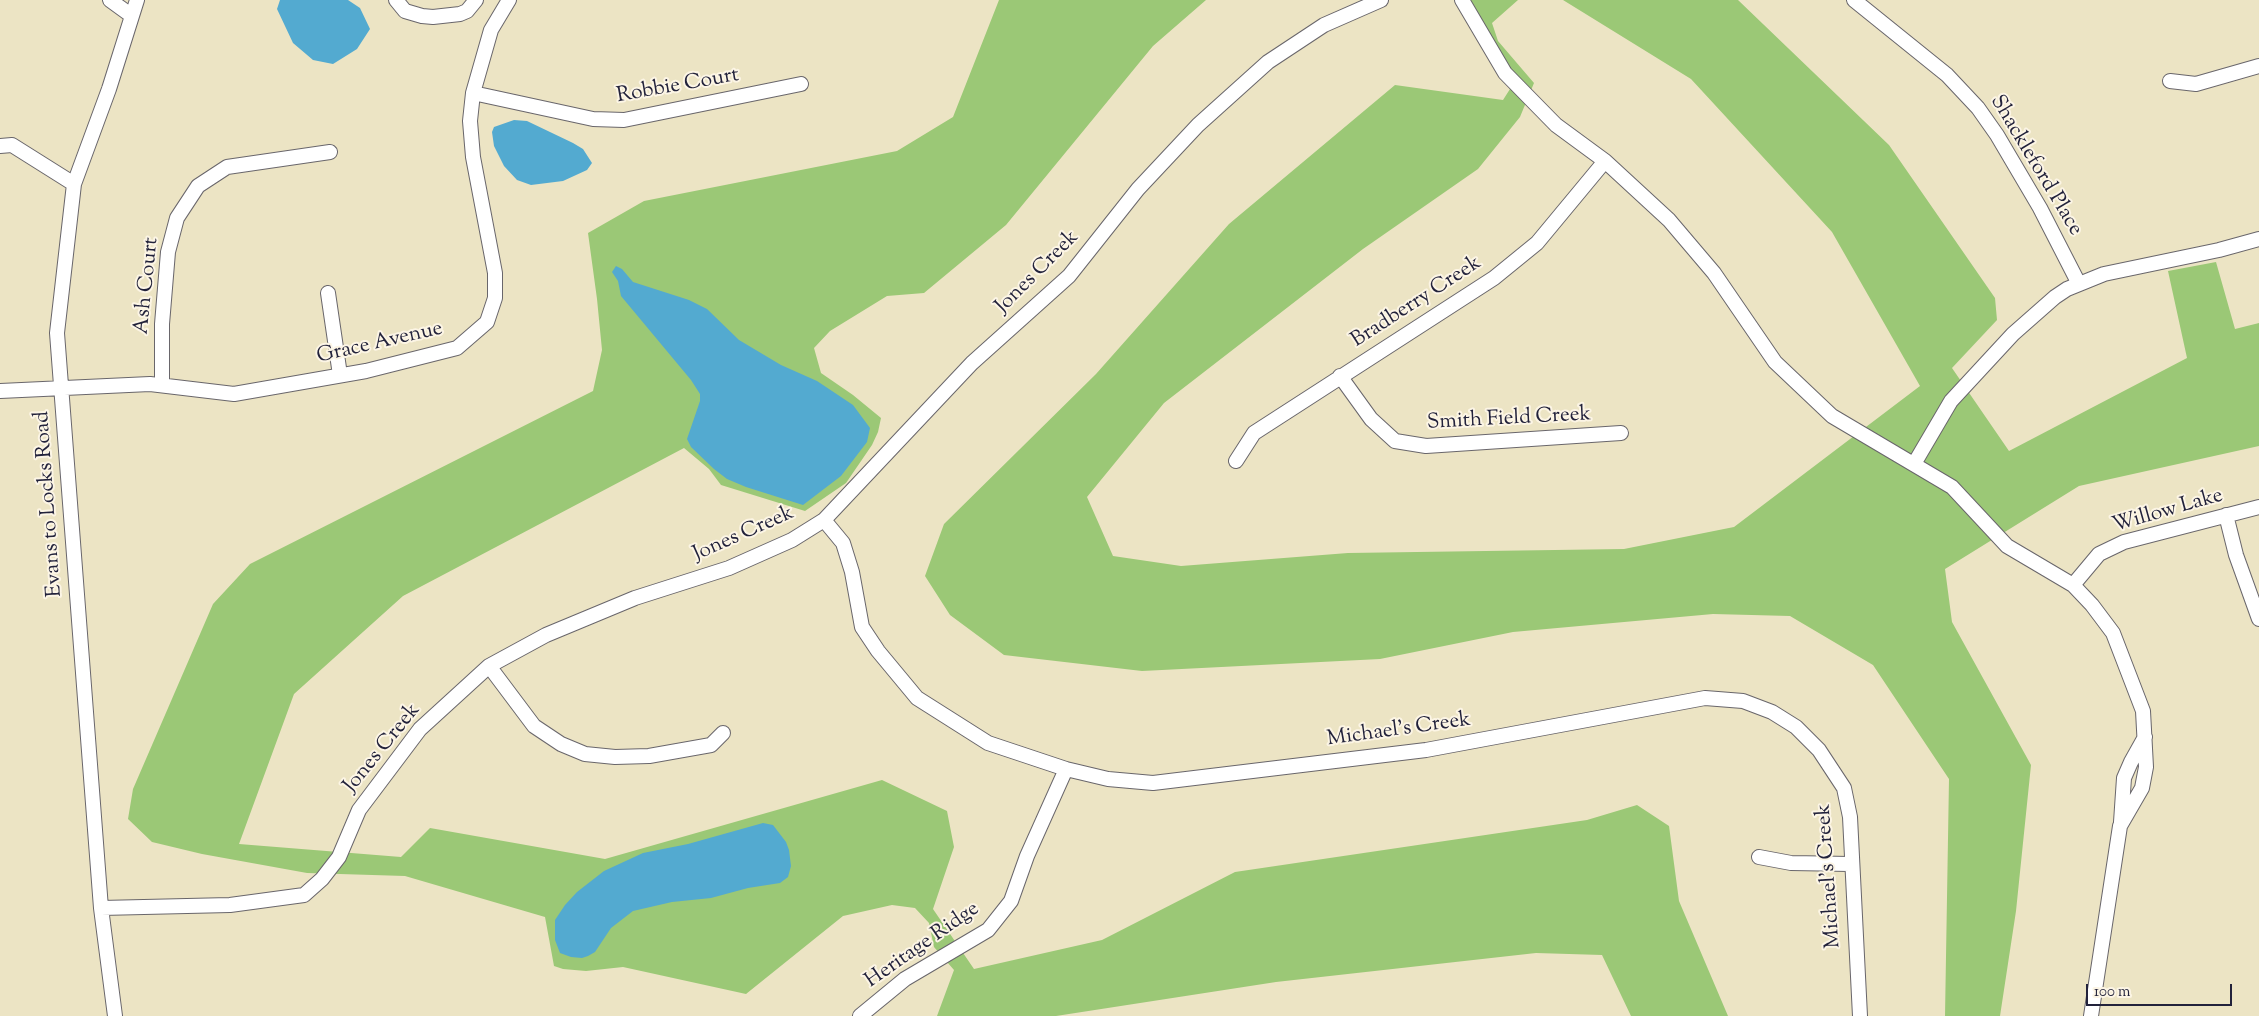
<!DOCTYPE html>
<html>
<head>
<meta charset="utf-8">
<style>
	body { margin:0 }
	#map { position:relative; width:2259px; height:1016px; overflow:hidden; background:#ece4c4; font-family:"Sorts Mill Goudy",serif }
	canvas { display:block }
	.scale { position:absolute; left:2086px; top:984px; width:146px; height:22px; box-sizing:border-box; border:2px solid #22223b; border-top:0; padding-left:6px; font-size:15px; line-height:18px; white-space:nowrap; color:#22223b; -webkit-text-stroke:4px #fcf5e5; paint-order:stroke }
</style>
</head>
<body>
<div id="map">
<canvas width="2259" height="1016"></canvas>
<div class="scale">100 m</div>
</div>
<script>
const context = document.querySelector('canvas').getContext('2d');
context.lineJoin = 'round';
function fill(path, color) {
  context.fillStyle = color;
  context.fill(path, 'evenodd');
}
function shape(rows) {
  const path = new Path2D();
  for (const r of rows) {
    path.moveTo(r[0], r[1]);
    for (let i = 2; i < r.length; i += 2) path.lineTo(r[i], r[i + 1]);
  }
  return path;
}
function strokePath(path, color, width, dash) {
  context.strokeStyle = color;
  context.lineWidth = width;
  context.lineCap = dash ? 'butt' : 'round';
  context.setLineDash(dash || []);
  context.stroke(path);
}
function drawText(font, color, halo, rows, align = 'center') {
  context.font = font + ' "Sorts Mill Goudy",serif';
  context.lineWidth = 4;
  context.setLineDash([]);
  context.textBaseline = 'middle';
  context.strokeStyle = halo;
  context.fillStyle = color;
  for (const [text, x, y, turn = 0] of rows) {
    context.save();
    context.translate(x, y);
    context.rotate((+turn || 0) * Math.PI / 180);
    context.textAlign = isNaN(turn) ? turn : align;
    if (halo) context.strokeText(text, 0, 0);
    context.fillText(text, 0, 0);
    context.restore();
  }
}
fill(shape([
	[999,0,1206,0,1153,46,1006,225,924,293,887,296,830,331,814,348,821,373,853,395,881,418,878,432,872,445,846,483,805,511,721,485,709,469,684,448,403,596,294,694,239,844,401,857,430,828,605,859,882,780,947,811,954,847,933,909,974,969,1102,940,1235,872,1587,820,1637,805,1669,826,1679,901,1728,1016,1631,1016,1602,955,1536,953,1276,982,1056,1016,937,1016,954,970,934,947,929,923,915,908,892,905,843,916,746,994,623,967,586,971,563,969,554,966,545,917,405,876,307,873,202,854,152,842,128,819,133,789,213,604,250,564,593,391,602,350,597,299,588,233,644,201,897,151,953,117],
	[1459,0,1518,0,1492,23,1498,41,1534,83,1520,117,1478,169,1363,249,1164,403,1087,497,1113,556,1181,566,1348,553,1624,549,1734,527,1920,386,1832,232,1691,79,1563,0,1738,0,1889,145,1995,298,1997,320,1952,368,2009,451,2187,358,2168,271,2216,262,2235,329,2259,323,2259,446,2079,486,1945,569,1952,622,2031,765,2016,911,2000,1016,1945,1016,1949,779,1873,665,1790,616,1713,614,1513,632,1380,659,1142,671,1004,655,950,615,925,576,944,524,1096,374,1229,224,1395,85,1503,100,1510,89]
]), '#9bc876');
fill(shape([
	[280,0,348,0,360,8,370,29,357,49,333,64,313,60,293,43,277,9],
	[514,120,527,121,573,143,583,149,592,163,587,170,563,181,531,185,517,180,504,166,494,146,492,132,494,127],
	[616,266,622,269,633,282,689,300,707,309,739,340,781,365,817,381,853,405,870,428,867,442,841,476,803,505,746,487,727,479,714,469,691,447,687,439,700,401,700,394,691,380,621,296,618,281,612,272],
	[763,823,773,825,786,842,789,850,791,866,788,877,780,883,748,888,711,898,672,902,633,911,611,928,595,952,588,956,582,958,571,957,560,953,555,940,555,920,565,905,577,892,604,871,643,853,688,844]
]), '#53aad0');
const minor = shape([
	[110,0,132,16],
	[396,0,405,11,422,16,433,17,460,14,467,11,476,0],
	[1462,0,1505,73,1556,125,1605,161,1669,220,1714,273,1775,362,1832,416,1952,487,2007,546,2073,585,2092,605,2113,633,2143,711,2146,767,2142,788,2120,826,2091,1016],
	[1854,0,1947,75,1978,108,1997,135,2040,208,2079,284],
	[2170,81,2196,84,2259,66],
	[473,93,593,119,624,120,801,84],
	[0,146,12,145,74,184],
	[328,293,340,375],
	[1340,376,1371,419,1395,441,1426,446,1621,433],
	[162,385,162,324,168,252,177,218,198,186,227,167,330,152],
	[0,391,150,384,234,394,366,371,457,348,487,322,495,298,495,273,473,157,470,121,473,93,491,30,509,0],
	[1236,461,1254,433,1494,278,1537,243,1605,161],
	[1914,464,1951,401,2013,334,2055,297,2067,289,2104,274,2219,250,2259,239],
	[2226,515,2236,555,2259,619],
	[824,520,843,543,852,572,862,627,878,651,917,698,988,743,1066,769,1108,779,1153,783,1426,750,1705,698,1743,701,1772,712,1796,727,1819,750,1844,788,1850,817,1860,1016],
	[2073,585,2099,554,2124,542,2259,507],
	[489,666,534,726,561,744,585,754,615,757,649,756,711,745,723,733],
	[2121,822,2124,778,2131,762,2145,737],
	[1759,857,1791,863,1850,864],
	[101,908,230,905,304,895,322,879,339,857,359,810,420,729,489,666,546,635,635,598,729,568,792,540,824,520,972,363,1069,276,1138,189,1198,125,1268,62,1324,25,1381,0],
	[115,1016,101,908,57,333,74,184,109,89,137,0],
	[860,1016,905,979,988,930,1011,901,1027,856,1066,769]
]);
strokePath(minor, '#69666b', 16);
strokePath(minor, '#fff', 14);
drawText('21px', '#22223b', '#fcf5e5', [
	["Robbie Court",678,87,-10],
	["Shackleford Place",2035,166,59],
	["Jones Creek",1038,273,-45],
	["Ash Court",148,286,-84],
	["Bradberry Creek",1417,303,-33],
	["Grace Avenue",380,344,-13],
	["Smith Field Creek",1509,420,-3],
	["Evans to Locks Road",50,504,-94],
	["Willow Lake",2168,512,-16],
	["Jones Creek",744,535,-24],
	["Michael's Creek",1399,731,-8],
	["Jones Creek",383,749,-51],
	["Michael's Creek",1830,876,-94],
	["Heritage Ridge",923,946,-35]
]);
</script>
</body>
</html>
